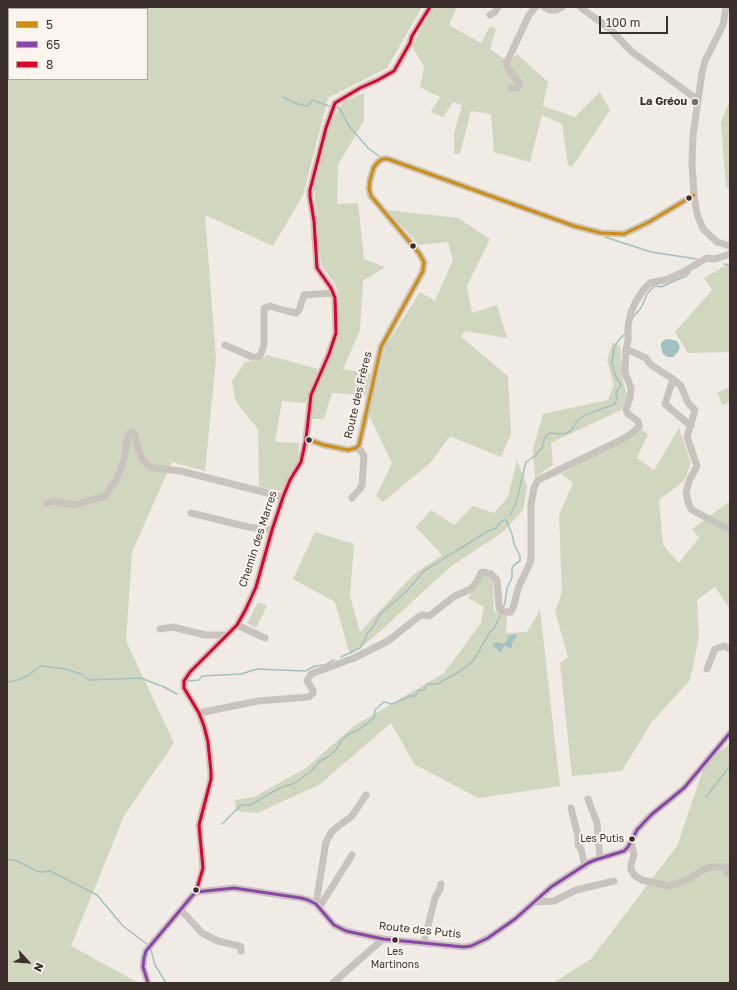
<!DOCTYPE html>
<html>
<head>
<meta charset="utf-8">
<style>
	body { margin:0 }
	#map { position:relative; width:737px; height:990px; overflow:hidden; background:#f0ebe5; font-family:"Golos Text",sans-serif }
	canvas { display:block }
	.frame { position:absolute; inset:0; border:8px solid #3b302b; pointer-events:none }
	.legend { position:absolute; left:8px; top:8px; width:140px; height:72px; box-sizing:border-box; background:#fbf5ee; border:1px solid #aea6a0; margin:0; padding:5px 7px; list-style:none; font-size:12px; color:#3b302b }
	.legend li { display:flex; align-items:center; gap:8px; height:20px }
	.legend b { width:20px; border:1px solid #aea6a0 }
	.north { position:absolute; left:8px; top:942px; width:40px; height:40px; -webkit-text-stroke:3px #fbf5ee; paint-order:stroke; rotate:116deg; font-size:11px; font-weight:700; line-height:16px; text-align:center; color:#3b302b }
	.north::after { content:''; display:block; margin:auto; width:14px; height:18px; background:#3b302b; clip-path:polygon(50% 0,100% 100%,50% 72%,0 100%) }
	.scale { position:absolute; left:599px; top:16px; width:69px; height:18px; box-sizing:border-box; border:2px solid #3b302b; border-top:0; padding-left:5px; font-size:12px; line-height:14px; white-space:nowrap; color:#3b302b; -webkit-text-stroke:3px #fbf5ee; paint-order:stroke }
</style>
</head>
<body>
<div id="map">
<canvas width="737" height="990"></canvas>
<div class="frame"></div>
<ul class="legend">
<li><b style="height:5px;background:#d18e09"></b>5</li>
<li><b style="height:5px;background:#8e44ad"></b>65</li>
<li><b style="height:5px;background:#e4002b"></b>8</li>
</ul>
<div class="north">N</div>
<div class="scale">100 m</div>
</div>
<script>
const context = document.querySelector('canvas').getContext('2d');
context.lineJoin = 'round';
function fill(path, color) {
  context.fillStyle = color;
  context.fill(path, 'evenodd');
}
function shape(rows) {
  const path = new Path2D();
  for (const r of rows) {
    path.moveTo(r[0], r[1]);
    for (let i = 2; i < r.length; i += 2) path.lineTo(r[i], r[i + 1]);
  }
  return path;
}
function strokePath(path, color, width, dash) {
  context.strokeStyle = color;
  context.lineWidth = width;
  context.lineCap = dash ? 'butt' : 'round';
  context.setLineDash(dash || []);
  context.stroke(path);
}
function drawText(font, color, halo, rows, align = 'center') {
  context.font = font + ' "Golos Text",sans-serif';
  context.lineWidth = 4;
  context.setLineDash([]);
  context.textBaseline = 'middle';
  context.strokeStyle = halo;
  context.fillStyle = color;
  for (const [text, x, y, turn = 0] of rows) {
    context.save();
    context.translate(x, y);
    context.rotate((+turn || 0) * Math.PI / 180);
    context.textAlign = isNaN(turn) ? turn : align;
    if (halo) context.strokeText(text, 0, 0);
    context.fillText(text, 0, 0);
    context.restore();
  }
}
fill(shape([
	[7,7,422,7,387,68,328,98,303,195,273,246,205,215,216,359,205,471,172,462,132,552,126,641,174,743,124,816,71,946,139,983,7,983],
	[9,9,147,9,147,79,9,79],
	[433,7,457,7,449,25,481,43,490,26,496,29,490,49,509,62,517,54,548,82,543,106,575,117,600,92,610,110,572,167,568,165,562,124,542,115,530,162,494,152,491,114,471,111,460,154,454,154,454,134,462,105,453,102,443,117,431,112,440,97,420,87,424,67,412,46],
	[364,93,364,121,338,165,337,204,358,203,364,259,385,267,363,281,360,330,343,369,371,374,366,395,332,393,324,419,310,419,314,396,339,336,339,298,335,284,321,265,314,188,329,125,343,102],
	[730,100,730,191,726,187,721,122],
	[387,210,458,218,490,239,467,286,472,313,497,305,507,338,465,331,461,337,508,376,511,434,501,457,450,436,431,462,383,502,376,496,392,463,369,415,385,347,420,292,435,301,453,260,448,242,419,245],
	[730,263,730,352,688,353,675,332,712,290,704,278],
	[613,342,620,346,623,381,627,397,621,410,551,443,553,465,535,477,533,449,543,414,608,400,614,385,607,360],
	[267,355,318,369,305,403,282,401,275,442,299,443,298,462,281,491,259,487,258,429,236,402,232,381,245,362,259,360],
	[730,387,730,402,722,405,718,392],
	[679,428,691,463,684,481,659,500,663,545,679,563,699,538,692,529,730,501,730,609,715,587,697,600,699,636,690,680,651,723,622,771,572,776,560,663,568,657,555,611,562,592,559,515,573,483,561,474,642,430,648,434,637,458,654,470],
	[517,460,527,487,523,510,503,532,450,567,374,637,350,655,335,602,293,579,315,532,354,544,350,596,360,632,413,575,442,555,416,527,431,510,454,525,473,506,494,513,508,497],
	[483,575,493,579,494,611,507,616,506,633,527,632,540,610,560,786,478,798,414,764,391,723,319,785,257,813,236,811,235,800,254,797,306,768,354,726,444,673,481,623,484,607,468,598],
	[258,602,267,606,256,628,247,623],
	[730,744,730,983,553,983,591,959,677,846,706,761]
]), '#d1d6bf');
fill(shape([
	[669,339,677,341,680,347,678,352,673,357,668,357,663,354,661,347,661,343,664,340],
	[515,634,517,636,512,643,512,648,504,646,501,652,500,652,493,646,494,643,497,642,503,644,506,642,508,636]
]), '#a1c2c1');
strokePath(shape([
	[283,97,298,104,306,106,308,106,312,100,329,106],
	[337,106,341,111,349,126,368,148,380,157],
	[605,237,651,252,697,259],
	[724,264,730,265],
	[633,317,641,308,647,294,654,286,661,287,686,276,690,272],
	[510,515,516,503,526,462,535,456,542,448,545,437,550,433,565,434,572,430,577,421,585,415,615,404,617,398,616,393,621,385,615,375,612,363,614,348,618,341,625,334],
	[341,657,360,648,365,640,367,634,374,626,380,614,406,592,424,571,488,531,496,528,501,521,506,520,512,534,514,544,520,556,520,561,515,564,512,568,512,578,507,588,505,603,503,608],
	[187,681,199,680,202,676,241,674,257,669,305,671,315,666,325,665,334,660],
	[7,682,18,680,29,675,40,666,65,669,81,674,89,680,141,678,164,687,177,694],
	[706,797,730,766],
	[222,824,241,805,250,805,280,788,295,783,310,772,320,761,329,756,336,750,341,741,347,735,360,729,374,718,375,710,384,702,392,704,404,699,409,696,415,696,419,690,424,690,427,684,437,684,462,670,473,661,490,632,494,629,500,616],
	[7,859,17,861,36,871,43,872,50,871,97,895,123,926,147,944],
	[151,950,155,965,166,983]
]), '#a1c2c1', 1.5);
strokePath(shape([
	[544,7,550,10,556,10,562,7],
	[580,7,610,29,631,51,694,97,698,98],
	[726,7,723,25,705,61,702,73,693,135,692,164,694,195,697,214,703,229,717,242,730,246],
	[490,15,495,12,498,7],
	[512,88,518,88,520,84,509,70,507,66,507,62,528,17,532,11,536,7],
	[225,345,252,357,258,357,261,354,264,345,264,308,270,306,287,311,296,313,299,310,304,295,333,293],
	[626,349,646,358,651,365,673,379,681,386,688,403,695,410,687,437,697,466,690,479,686,492,688,502,691,509,694,511,724,527,730,529],
	[673,379,665,404,691,426],
	[306,439,324,445,348,450,356,448,359,445,381,347,423,271,424,262,419,253,371,196,369,189,370,180,374,167,378,162,383,159,388,159,574,226,601,233,624,234,649,222,694,195],
	[352,498,362,486,364,456,361,451,357,447],
	[46,503,53,501,74,505,105,496,116,480,121,468,124,459,128,436,130,433,132,432,136,436,136,442,142,459,149,466,153,468,181,471,283,497],
	[191,513,248,527,272,530],
	[237,625,265,638],
	[160,629,173,627,205,635,226,635],
	[707,669,715,649,724,646,730,649],
	[199,713,258,701,309,697,313,693,313,690,307,681,311,674,354,658,388,641,417,618,422,615,429,616,455,596,471,589,477,581,481,573,483,572,491,574,497,580,499,606,500,610,505,612,511,612,513,608,519,586,530,563,531,558,531,504,534,488,538,480,619,441,631,434,639,427,639,424,638,421,628,414,626,409,630,398,631,388,625,372,626,349,628,341,628,326,631,312,636,301,644,289,650,283,669,279,683,272,707,258,715,259,730,254],
	[588,799,597,823,600,858],
	[571,808,578,836,578,845,581,849,585,866],
	[631,842,634,854,631,865,631,870,635,876,642,880,669,886,687,880,704,869,712,867,727,867,729,869,727,873],
	[196,892,203,868,199,825,211,779,211,772,208,742,204,726,199,713,184,688,184,681,190,672,237,625,246,609,256,587,272,530,283,497,290,480,301,462,306,439,311,395,329,354,336,333,335,298,331,288,317,268,314,221,310,197,310,190,326,128,335,103,360,88,378,80,394,71,410,43,412,36,430,7],
	[535,902,554,901,576,890,614,881],
	[316,904,326,842,332,831,352,816,366,795],
	[319,908,352,855],
	[181,910,202,933,218,941,239,946,241,947,241,951],
	[424,942,435,898,440,889,441,884],
	[148,983,143,967,144,958,146,951,192,896,196,892,234,888,301,898,308,900,316,904,334,925,346,931,383,939,464,947,471,946,488,938,515,919,551,887,588,863,595,860,624,851,628,847,637,830,651,815,684,788,730,733],
	[333,983,383,939]
]), '#c9c3be', 7);
strokePath(shape([
	[306,439,324,445,348,450,356,448,359,445,381,347,423,271,424,262,419,253,371,196,369,189,370,180,374,167,378,162,383,159,388,159,574,226,601,233,624,234,649,222,694,195]
]), '#d18e09', 3);
strokePath(shape([
	[148,983,143,967,144,958,146,951,192,896,196,892,234,888,301,898,308,900,316,904,334,925,346,931,383,939,464,947,471,946,488,938,515,919,551,887,588,863,595,860,624,851,628,847,637,830,651,815,684,788,730,733]
]), '#8e44ad', 3);
strokePath(shape([
	[196,892,203,868,199,825,211,779,211,772,208,742,204,726,199,713,184,688,184,681,190,672,237,625,246,609,256,587,272,530,283,497,290,480,301,462,306,439,311,395,329,354,336,333,335,298,331,288,317,268,314,221,310,197,310,190,326,128,335,103,360,88,378,80,394,71,410,43,412,36,430,7]
]), '#e4002b', 3);
for (const [x, y, r, color] of [
	[695,102,4,"#7a716c"],
	[689,198,3.5,"#3b302b"],
	[413,246,3.5,"#3b302b"],
	[309,440,3.5,"#3b302b"],
	[632,839,3.5,"#3b302b"],
	[196,890,3.5,"#3b302b"],
	[395,940,3.5,"#3b302b"]
]) {
  const dot = new Path2D();
  dot.arc(x, y, r, 0, 2 * Math.PI);
  context.fillStyle = color;
  context.fill(dot);
  strokePath(dot, '#fbf5ee', 1.5);
}
drawText('10px', '#3b302b', '#fbf5ee', [
	["Les Putis",624,839],
	["Les",395,952,"center"],
	["Martinons",395,965,"center"]
], 'right');
drawText('bold 11px', '#3b302b', '#fbf5ee', [
	["La Gréou",687,102]
], 'right');
drawText('11px', '#3b302b', '#fbf5ee', [
	["Route des Frères",358,395,-77],
	["Chemin des Marres",258,539,-72],
	["Route des Putis",420,930,6]
]);
</script>
</body>
</html>
